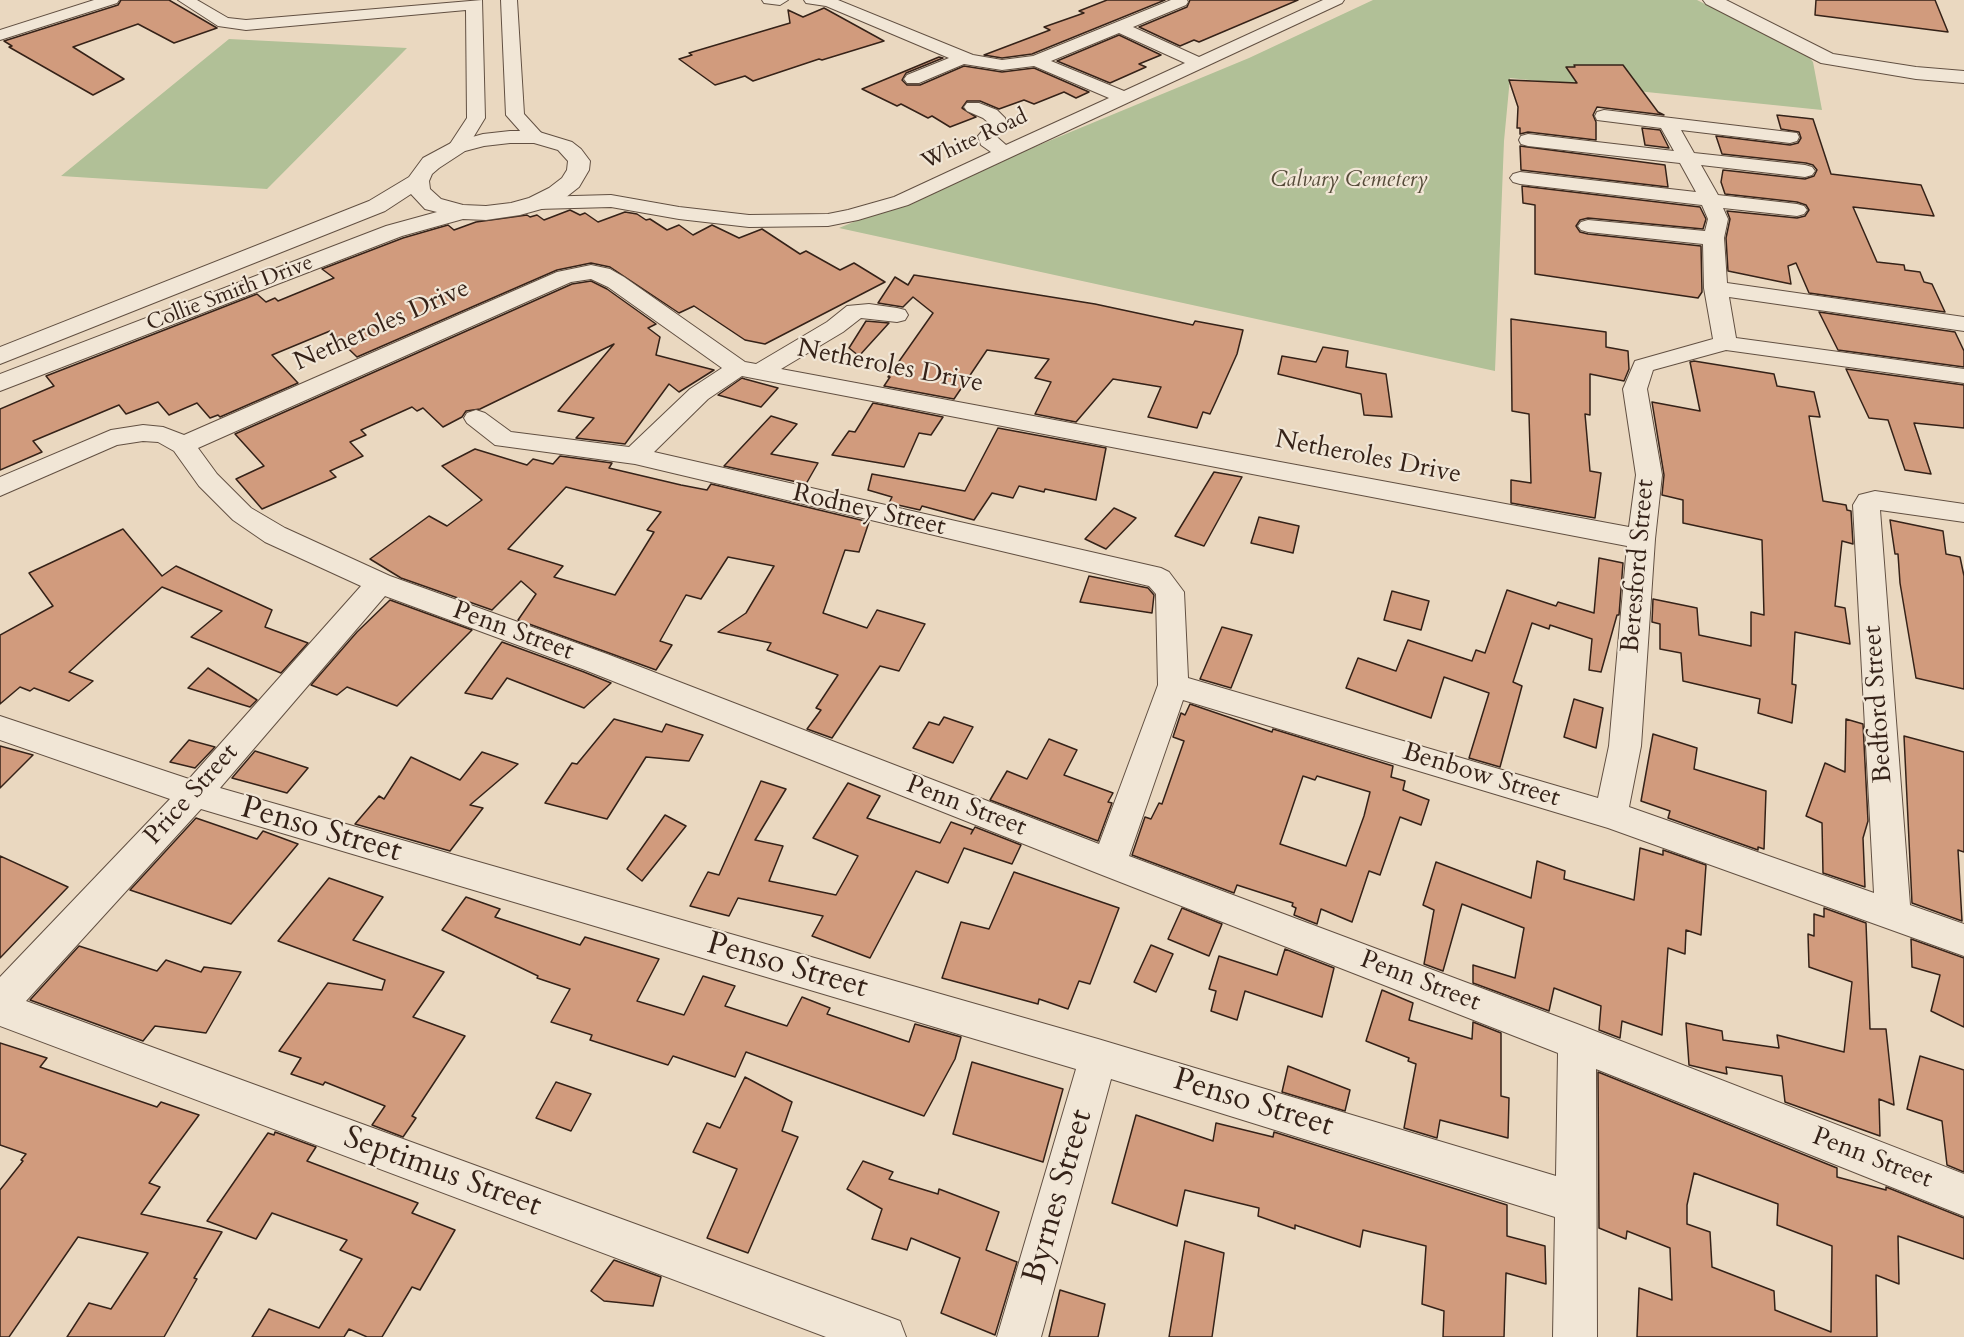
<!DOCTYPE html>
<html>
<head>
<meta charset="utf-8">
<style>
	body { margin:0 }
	canvas { display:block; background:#ead8c0 }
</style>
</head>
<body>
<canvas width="1964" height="1337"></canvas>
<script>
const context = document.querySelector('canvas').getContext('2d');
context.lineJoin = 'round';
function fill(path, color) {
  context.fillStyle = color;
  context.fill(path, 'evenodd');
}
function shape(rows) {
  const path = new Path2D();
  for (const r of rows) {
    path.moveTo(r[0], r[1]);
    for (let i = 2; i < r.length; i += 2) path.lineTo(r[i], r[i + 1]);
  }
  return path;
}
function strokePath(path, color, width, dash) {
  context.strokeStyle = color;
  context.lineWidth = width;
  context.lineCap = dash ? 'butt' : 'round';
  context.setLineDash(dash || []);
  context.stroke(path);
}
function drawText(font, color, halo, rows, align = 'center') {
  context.font = font + ' Cardo,serif';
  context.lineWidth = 4.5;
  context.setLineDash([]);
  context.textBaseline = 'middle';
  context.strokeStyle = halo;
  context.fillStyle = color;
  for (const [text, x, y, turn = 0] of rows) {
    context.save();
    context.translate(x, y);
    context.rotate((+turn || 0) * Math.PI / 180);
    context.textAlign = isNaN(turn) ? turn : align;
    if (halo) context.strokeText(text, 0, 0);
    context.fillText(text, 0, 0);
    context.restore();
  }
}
fill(shape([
	[1373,0,1697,0,1807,55,1813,62,1822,110,1510,78,1504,141,1495,371,839,228,1249,58],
	[229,39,407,48,267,189,61,176]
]), '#b1c097');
const building = shape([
	[121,0,169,0,217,28,174,43,138,24,73,47,124,79,93,95,9,47,12,46,4,41,118,5,121,0],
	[1107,0,1165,0,1032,54,1002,58,984,55,1050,30,1044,27,1084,13,1079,11,1107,0],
	[1190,0,1298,0,1199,42,1194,40,1180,46,1139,27,1187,7,1190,0],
	[1816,0,1935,0,1948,32,1815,15,1816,0],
	[824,8,884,41,822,60,819,59,753,81,745,76,715,85,679,59,692,55,689,53,790,23,788,10,803,17,824,8],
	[1119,35,1161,55,1139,64,1146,67,1110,83,1057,61,1119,35],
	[939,57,943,58,906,73,902,80,907,85,920,85,964,66,1002,72,1034,68,1089,92,1076,98,1064,92,1034,104,1024,100,999,109,980,101,967,101,962,108,976,117,950,127,932,116,928,118,901,104,897,106,862,89,939,57],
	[1574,65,1623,65,1658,112,1664,115,1597,107,1593,115,1596,122,1596,140,1528,132,1520,134,1520,128,1517,128,1518,107,1509,80,1577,83,1566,67,1575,67,1574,65],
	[1777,115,1813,119,1831,174,1921,185,1934,216,1853,207,1877,262,1904,265,1905,270,1920,272,1924,282,1932,284,1945,312,1809,293,1796,263,1788,266,1791,284,1728,271,1726,238,1730,219,1727,211,1797,218,1805,216,1809,210,1806,205,1797,202,1725,194,1721,182,1723,170,1805,179,1814,176,1817,170,1813,165,1806,163,1722,154,1716,136,1790,145,1798,143,1801,138,1799,132,1781,129,1777,115],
	[1642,128,1660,130,1669,148,1645,145,1642,128],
	[1520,146,1665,165,1668,187,1521,170,1520,146],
	[1522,186,1700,207,1706,219,1703,229,1588,218,1580,220,1576,226,1580,232,1588,234,1701,246,1702,292,1698,298,1535,274,1535,205,1523,203,1522,186],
	[570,210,580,215,585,213,598,222,625,212,637,214,646,220,650,219,667,230,679,225,693,235,712,225,739,238,762,229,800,254,806,251,840,270,854,263,885,282,765,344,745,340,694,306,679,313,610,267,591,263,557,270,357,357,330,331,272,355,298,383,220,417,218,415,210,418,197,403,169,415,158,402,126,414,119,405,33,441,42,452,0,470,0,409,54,386,46,376,257,294,266,302,275,298,278,301,334,278,322,269,403,238,448,225,454,230,476,222,527,215,530,217,537,215,544,220,570,210],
	[914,275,1095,304,1193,325,1195,321,1243,330,1237,354,1216,401,1210,414,1203,412,1197,428,1148,417,1161,387,1113,379,1076,422,1035,414,1051,382,1035,378,1049,359,987,350,954,399,884,386,890,377,888,377,933,313,913,297,903,307,878,303,895,277,908,285,914,275],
	[591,281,607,289,656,324,648,328,660,337,656,355,714,370,679,392,669,384,625,444,576,438,594,418,558,411,614,344,480,409,466,411,462,417,443,427,423,408,417,411,412,407,361,430,366,435,350,442,363,456,330,471,336,477,262,509,236,479,264,466,235,434,572,284,591,281],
	[1819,312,1955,332,1964,351,1964,367,1838,350,1819,312],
	[1511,319,1606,332,1606,347,1628,351,1629,369,1624,381,1590,374,1590,415,1585,414,1590,471,1601,473,1595,518,1511,503,1511,480,1531,483,1529,414,1512,411,1511,319],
	[866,321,889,323,859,356,849,348,866,321],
	[1323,347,1348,351,1346,367,1386,374,1392,417,1364,415,1361,394,1278,374,1282,356,1316,362,1323,347],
	[1694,361,1774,374,1777,386,1814,392,1820,417,1809,416,1823,501,1846,505,1847,510,1851,511,1853,544,1842,541,1835,606,1845,608,1850,644,1795,632,1792,684,1796,685,1792,723,1758,713,1760,699,1683,681,1681,653,1660,649,1660,624,1652,622,1653,599,1697,608,1699,635,1751,646,1751,612,1764,615,1762,540,1683,523,1683,500,1662,495,1664,475,1652,402,1700,411,1690,362,1694,361],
	[1846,369,1964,385,1964,428,1914,423,1931,474,1905,470,1888,420,1869,418,1846,369],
	[742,378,745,379,778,388,761,407,718,395,742,378],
	[873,403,943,417,931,435,919,433,904,467,832,455,849,431,855,432,873,403],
	[771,416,797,424,771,454,818,463,806,484,724,466,771,416],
	[998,428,1106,448,1096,500,1045,489,1044,492,1019,486,1013,498,992,493,974,520,922,506,920,510,889,503,892,497,868,490,872,474,965,491,998,428],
	[475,449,527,465,533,459,553,464,560,456,612,463,609,468,681,485,707,490,711,484,869,522,859,552,845,550,823,613,867,628,877,610,925,624,899,671,880,666,832,738,807,729,821,710,816,708,838,675,767,650,771,643,718,632,746,613,774,566,728,557,701,599,686,595,660,641,672,645,656,670,518,620,536,594,521,581,492,610,401,578,370,559,429,516,447,526,482,500,442,466,475,449],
	[566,487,661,512,647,530,654,532,615,595,554,577,563,566,508,549,566,487],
	[1214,472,1242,477,1204,546,1175,536,1214,472],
	[1114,508,1136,518,1106,549,1085,539,1114,508],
	[1259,517,1299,526,1293,553,1251,543,1259,517],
	[1890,520,1943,531,1946,554,1960,557,1964,576,1964,689,1916,678,1900,583,1898,554,1895,554,1890,520],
	[123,529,162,576,176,566,272,610,265,627,308,643,281,673,191,637,222,611,162,587,69,672,93,681,69,701,34,688,30,691,20,687,0,704,0,635,53,606,29,573,123,529],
	[1599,558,1623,563,1619,615,1617,615,1601,672,1589,670,1592,639,1550,625,1549,629,1532,623,1513,682,1522,686,1500,767,1469,758,1489,693,1444,677,1431,718,1346,688,1358,658,1396,671,1408,640,1472,661,1476,650,1485,653,1507,590,1556,606,1558,602,1594,613,1599,558],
	[1089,576,1148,588,1154,595,1152,613,1080,602,1089,576],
	[1392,591,1429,601,1421,630,1384,620,1392,591],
	[390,600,472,630,397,706,347,687,337,695,311,685,357,632,390,600],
	[1222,627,1252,635,1231,688,1200,679,1222,627],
	[502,642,584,672,611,683,584,708,507,678,492,699,465,693,502,642],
	[208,668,257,700,250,707,188,688,208,668],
	[1574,699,1603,708,1596,748,1564,737,1574,699],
	[1190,704,1272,732,1273,729,1393,766,1391,777,1405,781,1403,790,1429,800,1421,825,1400,817,1380,875,1369,871,1352,922,1321,909,1317,924,1294,915,1296,908,1292,906,1293,903,1237,885,1234,893,1132,855,1145,817,1151,819,1159,803,1162,804,1184,741,1173,737,1181,713,1185,715,1190,704],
	[1303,776,1315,780,1317,776,1370,792,1364,816,1346,866,1280,844,1303,776],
	[944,717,973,727,953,763,913,748,929,722,939,725,944,717],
	[614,719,662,732,666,724,703,735,689,761,646,757,607,819,545,803,572,763,577,764,614,719],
	[1846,719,1863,724,1868,821,1863,838,1865,887,1823,873,1822,823,1806,816,1825,763,1845,772,1846,719],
	[1653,734,1697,748,1694,769,1766,791,1764,849,1758,847,1758,850,1668,818,1670,811,1641,801,1653,734],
	[1904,736,1964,752,1964,852,1958,850,1962,921,1912,903,1904,736],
	[1049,739,1077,750,1064,775,1113,793,1108,802,1112,803,1098,841,990,800,1007,771,1027,779,1049,739],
	[189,740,215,747,195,768,170,762,189,740],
	[0,746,33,755,0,788,0,746],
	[255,751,308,768,287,793,232,778,255,751],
	[482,752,518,764,470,805,483,808,450,851,355,824,379,796,384,799,411,757,460,780,482,752],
	[761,781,786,789,755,840,783,846,769,881,836,895,858,856,813,838,848,783,880,796,867,818,940,843,951,822,973,830,971,834,975,827,1021,845,1012,864,964,848,948,883,916,871,870,958,812,936,823,916,738,898,729,916,690,906,708,872,719,875,761,781],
	[665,815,686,826,642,881,627,869,665,815],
	[196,818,257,839,263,831,298,844,231,924,130,890,196,818],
	[1640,848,1663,855,1663,850,1706,865,1701,935,1686,930,1685,954,1668,948,1662,1035,1622,1021,1620,1038,1599,1030,1601,1006,1554,988,1549,1011,1473,983,1473,965,1515,978,1524,928,1462,904,1443,971,1424,964,1434,910,1423,905,1436,862,1531,898,1537,861,1565,871,1564,879,1634,900,1640,848],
	[0,856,68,887,0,958,0,856],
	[1014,872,1119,908,1090,984,1079,981,1068,1009,1039,999,1038,1004,942,978,961,922,989,929,1014,872],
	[329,878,383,897,353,940,444,972,413,1017,465,1036,412,1116,416,1118,403,1137,372,1125,385,1106,325,1082,323,1085,291,1074,301,1058,279,1051,328,983,382,990,385,980,278,941,329,878],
	[466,897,500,909,495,917,580,945,585,937,659,959,637,1001,684,1015,703,976,735,986,725,1006,787,1026,802,997,830,1008,827,1014,909,1042,915,1024,961,1037,955,1059,924,1116,746,1052,735,1077,673,1056,668,1065,590,1040,592,1035,551,1022,570,989,537,978,538,976,442,930,466,897],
	[1182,908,1222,924,1209,956,1168,939,1182,908],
	[1824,908,1866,923,1870,1029,1886,1029,1894,1105,1879,1099,1880,1136,1785,1102,1782,1076,1726,1067,1727,1074,1689,1065,1686,1023,1722,1031,1723,1040,1779,1048,1777,1035,1844,1052,1852,982,1809,967,1808,934,1814,936,1814,914,1824,917,1824,908],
	[1911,939,1964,958,1964,1027,1931,1011,1940,975,1912,967,1911,939],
	[1151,945,1173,954,1156,992,1134,982,1151,945],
	[79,946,157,971,166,960,201,972,204,967,241,972,206,1033,155,1026,143,1041,30,1000,79,946],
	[1285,949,1334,968,1322,1017,1245,991,1237,1020,1211,1011,1216,991,1209,989,1219,956,1277,975,1285,949],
	[1382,990,1413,1003,1409,1020,1472,1039,1473,1022,1501,1033,1501,1096,1509,1098,1508,1138,1440,1120,1437,1138,1404,1128,1416,1064,1408,1061,1409,1058,1366,1041,1382,990],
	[0,1043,47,1058,40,1067,157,1107,161,1102,199,1115,149,1183,160,1187,141,1214,222,1232,194,1278,197,1279,164,1337,67,1337,89,1303,111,1309,148,1253,78,1237,9,1337,0,1337,0,1190,23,1161,21,1160,26,1154,0,1145,0,1043],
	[1920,1056,1964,1070,1964,1172,1947,1165,1942,1121,1907,1109,1920,1056],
	[972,1062,1063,1089,1043,1162,953,1134,972,1062],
	[1288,1066,1350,1090,1345,1111,1282,1092,1288,1066],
	[1598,1072,1837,1168,1837,1177,1886,1190,1886,1187,1964,1218,1964,1259,1898,1236,1899,1284,1876,1275,1877,1337,1637,1337,1639,1288,1672,1300,1670,1248,1627,1231,1626,1239,1599,1228,1598,1072],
	[1694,1173,1778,1204,1777,1225,1832,1246,1831,1332,1775,1310,1774,1291,1712,1267,1710,1232,1687,1224,1687,1205,1694,1173],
	[745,1077,792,1102,782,1131,798,1137,748,1253,707,1238,737,1169,693,1152,707,1123,720,1128,745,1077],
	[556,1082,591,1094,571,1131,536,1118,556,1082],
	[1136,1115,1213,1141,1216,1123,1273,1137,1274,1132,1507,1205,1507,1236,1545,1246,1546,1284,1506,1273,1504,1337,1443,1337,1444,1311,1422,1304,1426,1246,1363,1230,1360,1247,1295,1225,1295,1229,1258,1216,1259,1208,1185,1190,1177,1226,1112,1203,1136,1115],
	[275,1132,316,1147,307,1161,418,1203,412,1213,455,1230,420,1290,412,1287,382,1337,367,1337,349,1329,344,1337,252,1337,269,1309,319,1328,362,1259,340,1250,347,1240,272,1213,256,1239,207,1221,268,1133,274,1135,275,1132],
	[863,1161,893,1172,889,1179,938,1194,939,1189,999,1212,986,1250,1017,1262,995,1335,941,1313,960,1258,911,1238,907,1250,872,1239,882,1209,847,1189,863,1161],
	[1185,1241,1224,1253,1212,1337,1169,1337,1185,1241],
	[614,1260,661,1277,653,1306,604,1301,591,1291,614,1260],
	[1060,1290,1105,1304,1098,1337,1049,1337,1060,1290]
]);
fill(building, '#d19b7d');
strokePath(building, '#352218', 1.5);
const minor = shape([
	[94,0,119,0,117,3,0,40,0,30,94,0],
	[178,0,197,0,228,18,246,20,482,0,485,118,465,151,451,151,448,147,467,118,466,10,246,30,218,26,178,0],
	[501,0,517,0,524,114,545,137,543,141,529,141,506,115,501,0],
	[762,0,788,0,780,5,764,3,762,0],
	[804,0,838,0,973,55,1002,60,1033,56,1171,0,1187,0,1188,2,1186,5,1133,27,1199,57,1323,0,1344,0,1342,3,908,205,858,220,828,226,749,227,679,219,611,207,537,209,530,207,527,203,530,199,537,197,611,195,679,207,749,215,828,214,848,210,894,197,991,152,981,145,978,136,989,123,983,118,967,111,964,107,967,103,979,103,997,110,1005,118,1007,125,997,137,1006,145,1109,98,1034,66,1002,70,964,64,919,83,907,83,904,79,907,75,949,58,826,6,806,3,804,0],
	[1119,33,1185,63,1124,91,1051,61,1119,33],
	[1604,110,1797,133,1799,137,1797,141,1790,143,1681,130,1694,153,1805,165,1812,167,1815,171,1812,175,1805,177,1701,165,1718,195,1797,204,1804,206,1807,210,1804,214,1797,216,1723,208,1728,219,1724,238,1727,283,1964,317,1964,331,1729,297,1736,338,1964,369,1964,383,1726,350,1653,370,1647,389,1662,475,1655,539,1641,746,1629,807,1874,893,1853,505,1859,495,1875,491,1964,504,1964,522,1880,510,1910,905,1964,924,1964,956,1608,828,1183,700,1129,856,1577,1024,1964,1174,1964,1216,1596,1069,1597,1337,1553,1337,1555,1217,1111,1079,1041,1337,997,1337,1076,1069,201,809,26,1001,884,1315,900,1321,906,1337,826,1337,0,1026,0,977,170,799,0,740,0,716,189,779,361,586,265,542,233,520,199,486,174,451,158,442,143,441,117,445,0,496,0,477,111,430,143,425,163,427,184,435,557,272,591,265,610,269,624,277,745,362,756,364,827,322,847,306,869,304,897,308,905,310,908,315,905,320,897,322,861,318,843,332,781,369,1629,527,1636,475,1623,389,1635,361,1713,339,1704,288,1703,244,1588,232,1581,230,1578,226,1581,222,1588,220,1705,231,1708,219,1702,205,1520,184,1513,182,1510,178,1513,174,1520,172,1696,192,1680,163,1528,146,1521,144,1519,140,1521,136,1528,134,1674,151,1661,128,1597,120,1595,116,1597,112,1604,110],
	[591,279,608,287,722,368,690,389,629,447,511,432,485,413,476,410,467,413,464,418,467,423,495,445,635,464,1149,586,1156,594,1158,685,1099,844,607,654,390,576,285,528,251,508,217,474,198,448,571,282,591,279],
	[742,376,1627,546,1609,746,1598,798,1188,678,1184,592,1169,572,1161,568,654,452,708,399,742,376],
	[385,596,585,670,1097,873,1558,1053,1556,1176,1098,1039,220,788,385,596]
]);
const tertiary = shape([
	[1703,0,1726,0,1833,54,1916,67,1964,71,1964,83,1916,79,1821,63,1706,4,1703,0],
	[510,131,536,131,572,142,581,149,590,161,589,170,579,187,565,198,545,208,520,215,486,220,463,219,402,236,0,391,0,374,386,226,437,212,425,209,411,194,385,211,0,364,0,347,369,201,409,177,423,158,451,143,483,134,510,131],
	[510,143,534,143,558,150,568,161,567,170,562,178,549,188,529,198,511,203,486,206,463,205,441,199,430,189,429,181,432,174,439,168,465,151,484,146,510,143]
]);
strokePath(minor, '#625042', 2);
strokePath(tertiary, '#625042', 2);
fill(minor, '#f1e6d6');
fill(tertiary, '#f1e6d6');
drawText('22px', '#352218', '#f1e6d6', [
	["White Road",975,140,-25],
	["Collie Smith Drive",230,294,-21]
]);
drawText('italic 22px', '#544a38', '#f1e6d6', [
	["Calvary Cemetery",1349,181]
]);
drawText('26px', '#352218', '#f1e6d6', [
	["Netheroles Drive",382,326,-24],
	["Netheroles Drive",890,367,11],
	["Netheroles Drive",1368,458,11],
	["Rodney Street",869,511,13],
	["Beresford Street",1639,566,-85],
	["Penn Street",513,632,20],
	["Bedford Street",1879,704,-94],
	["Benbow Street",1481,776,17],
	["Price Street",192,795,-48],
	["Penn Street",966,807,21],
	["Penn Street",1420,982,21],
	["Penn Street",1872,1159,21]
]);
drawText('32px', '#352218', '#f1e6d6', [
	["Penso Street",321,831,16],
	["Penso Street",787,967,16],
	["Penso Street",1253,1104,17],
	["Septimus Street",442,1173,20],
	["Byrnes Street",1059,1197,-74]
]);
</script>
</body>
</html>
